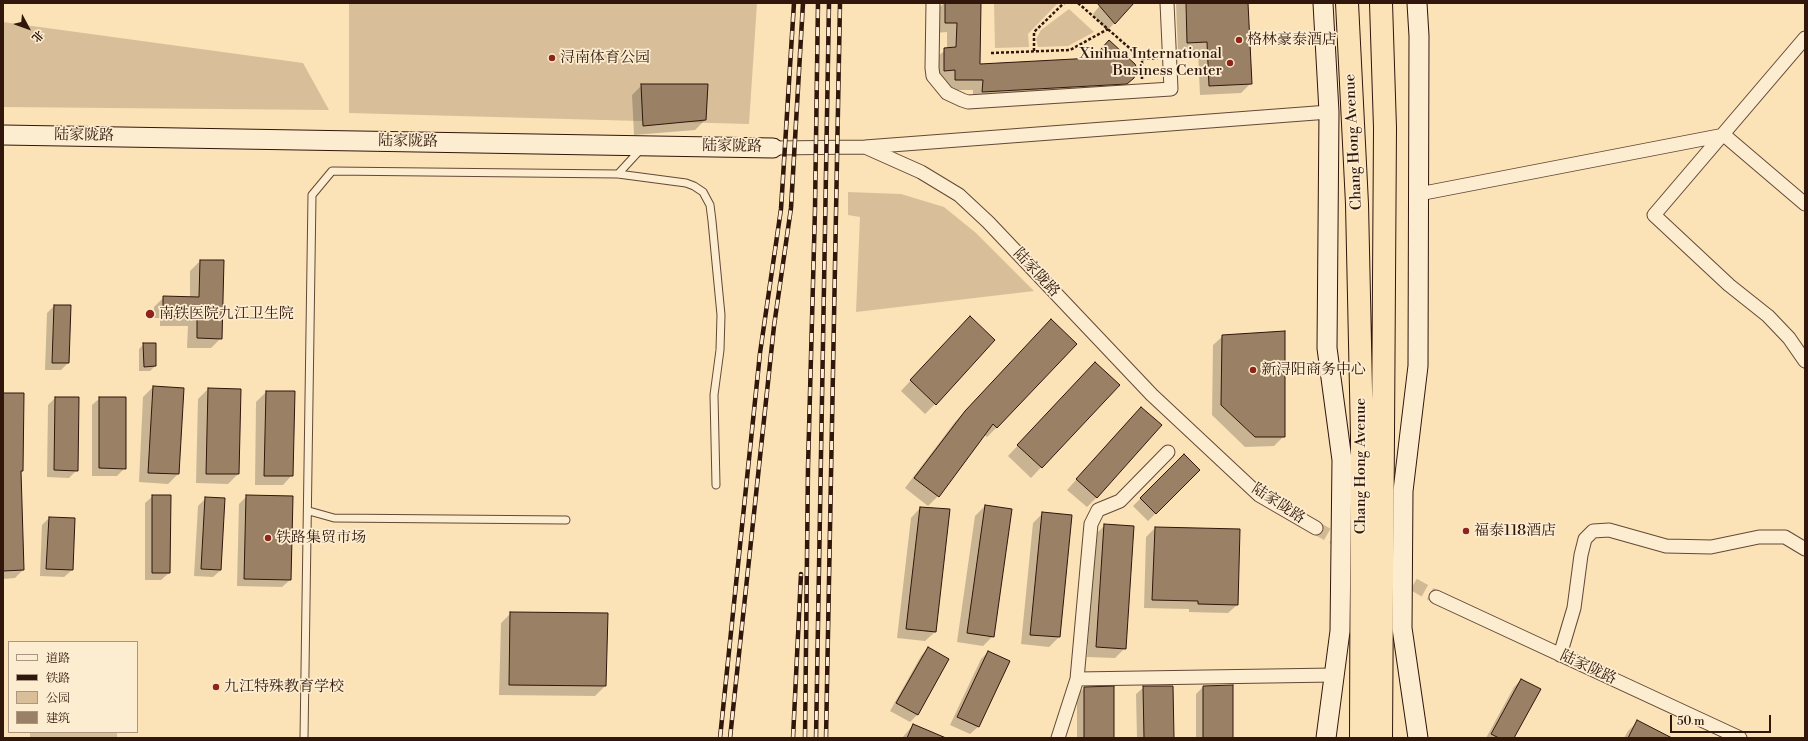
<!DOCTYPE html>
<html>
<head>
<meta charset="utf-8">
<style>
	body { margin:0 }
	#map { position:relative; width:1808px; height:741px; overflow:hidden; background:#fbe2b7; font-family:"Libre Bodoni","Noto Serif SC",serif }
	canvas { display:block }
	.frame { position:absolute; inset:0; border:4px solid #30160b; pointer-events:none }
	.legend { position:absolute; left:8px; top:641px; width:130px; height:92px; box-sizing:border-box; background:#fcecd0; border:1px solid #aa9681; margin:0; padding:5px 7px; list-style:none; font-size:12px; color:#30160b }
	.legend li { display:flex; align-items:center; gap:8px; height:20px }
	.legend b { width:20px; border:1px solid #aa9681 }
	.north { position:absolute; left:8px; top:8px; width:40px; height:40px; -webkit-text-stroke:3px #fcecd0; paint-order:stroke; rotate:131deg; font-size:11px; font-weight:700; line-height:16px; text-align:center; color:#30160b }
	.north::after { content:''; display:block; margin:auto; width:14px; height:18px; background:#30160b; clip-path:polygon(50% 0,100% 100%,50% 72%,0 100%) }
	.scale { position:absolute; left:1670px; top:715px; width:101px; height:18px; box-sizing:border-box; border:2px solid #30160b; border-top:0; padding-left:5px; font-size:12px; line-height:14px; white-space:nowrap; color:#30160b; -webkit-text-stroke:3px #fcecd0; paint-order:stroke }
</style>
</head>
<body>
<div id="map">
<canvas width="1808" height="741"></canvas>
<div class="frame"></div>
<ul class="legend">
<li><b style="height:5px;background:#fcecd0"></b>道路</li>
<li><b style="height:5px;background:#30160b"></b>铁路</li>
<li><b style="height:11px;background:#d8bf9a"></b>公园</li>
<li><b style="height:11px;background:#9a8064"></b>建筑</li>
</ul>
<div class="north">北</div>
<div class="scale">50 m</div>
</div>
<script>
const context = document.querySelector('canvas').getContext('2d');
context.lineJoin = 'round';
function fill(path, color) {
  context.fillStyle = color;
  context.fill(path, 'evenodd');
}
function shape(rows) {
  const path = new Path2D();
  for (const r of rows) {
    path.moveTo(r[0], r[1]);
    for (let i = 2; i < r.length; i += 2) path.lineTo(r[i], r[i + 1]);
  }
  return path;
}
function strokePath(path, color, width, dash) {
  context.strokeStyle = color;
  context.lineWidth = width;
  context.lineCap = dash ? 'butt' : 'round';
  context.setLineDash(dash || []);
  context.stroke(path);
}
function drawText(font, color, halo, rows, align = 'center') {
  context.font = font + ' "Libre Bodoni","Noto Serif SC",serif';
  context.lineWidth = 3.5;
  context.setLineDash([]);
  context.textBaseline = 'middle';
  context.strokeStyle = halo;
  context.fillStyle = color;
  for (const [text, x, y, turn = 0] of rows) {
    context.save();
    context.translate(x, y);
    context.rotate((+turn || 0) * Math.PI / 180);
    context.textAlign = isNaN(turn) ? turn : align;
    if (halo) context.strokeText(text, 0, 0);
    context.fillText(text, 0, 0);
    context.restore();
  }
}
fill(shape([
	[349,3,757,3,749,124,349,113],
	[994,3,1058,3,1028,34,1029,47,995,48],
	[1069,9,1094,32,1068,46,1038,47,1036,39,1041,30],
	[3,22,303,63,329,110,3,107],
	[848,192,901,194,944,207,976,233,1034,291,856,312,860,217,848,215],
	[30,732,117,732,117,738,30,738]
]), '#d8bf9a');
fill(shape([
	[944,3,980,3,979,65,1133,77,1122,88,973,102,973,90,945,90,946,80,934,80,934,59,947,49,947,32,935,33,935,12],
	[1102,3,1133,3,1107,31,1093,14],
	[1176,3,1247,3,1251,83,1241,93,1200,95,1198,51,1178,52],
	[642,85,705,120,695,130,634,135,632,95],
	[200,261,221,338,211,348,187,348,188,326,160,326,160,318,154,318,154,307,164,297,190,297,190,271],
	[54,306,68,363,61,370,45,370,47,313],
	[960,327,935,404,925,414,901,391],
	[1041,331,997,427,987,437,984,435,938,496,928,506,905,488,955,422],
	[1223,336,1284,436,1274,446,1245,447,1212,415,1213,345],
	[144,344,155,366,150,371,139,371,139,349],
	[1085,373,1118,386,1031,478,1008,456],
	[153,387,178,474,168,484,139,482,143,397],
	[208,389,238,474,228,484,196,483,198,399],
	[266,392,292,475,283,485,255,485,256,402],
	[3,394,20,472,23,570,15,578,3,579],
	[55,398,77,470,69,478,47,477,48,405],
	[100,398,125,468,117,476,92,476,92,405],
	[1131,418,1097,497,1087,507,1067,490],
	[1184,455,1199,470,1148,521,1133,506],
	[153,496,169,573,161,580,145,580,145,503],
	[247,496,290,580,282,587,237,586,239,504],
	[206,498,221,570,213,577,194,576,198,506],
	[985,506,993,636,983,646,957,642,975,516],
	[920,508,935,632,925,641,897,638,911,518],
	[1043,513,1071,516,1059,637,1049,647,1021,644,1033,523],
	[49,518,72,570,64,577,40,576,42,525],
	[1105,525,1125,648,1115,658,1087,657,1095,535],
	[1155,528,1237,605,1228,613,1189,612,1189,609,1144,608,1146,537],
	[511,613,607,614,605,686,595,696,499,695,501,623],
	[928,648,948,659,917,715,910,722,890,711,921,656],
	[988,652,1009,661,978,727,970,734,950,725,981,659],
	[1521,680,1513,738,1486,738,1514,687],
	[1144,687,1173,738,1137,738,1136,694],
	[1203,687,1232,738,1196,738,1196,694],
	[1084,688,1113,738,1077,738,1077,695],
	[1638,721,1661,738,1624,738,1628,731],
	[913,725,928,738,902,738]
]), '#0003');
const building = shape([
	[945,3,981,3,980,64,1093,58,1109,40,1135,64,1137,69,1134,78,1127,84,982,92,983,80,955,80,955,70,944,71,944,48,956,47,957,23,945,23,945,3],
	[1097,3,1134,3,1115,24,1097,3],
	[1186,3,1248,3,1252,84,1209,86,1207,42,1187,43,1186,3],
	[641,84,708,84,706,120,643,126,641,84],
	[200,260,224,260,222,339,197,338,197,317,169,316,170,309,163,309,163,296,199,297,200,260],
	[54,305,71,305,69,363,52,363,54,305],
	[970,316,995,340,936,405,910,380,970,316],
	[1051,319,1077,344,997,428,993,424,939,497,914,478,965,411,1051,319],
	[1285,331,1285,437,1255,437,1221,405,1222,335,1285,331],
	[143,343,156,343,156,366,144,367,143,343],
	[1095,362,1120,385,1042,468,1017,445,1095,362],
	[153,386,184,388,179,474,148,473,153,386],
	[208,388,241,389,239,474,206,474,208,388],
	[266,391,295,391,293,476,264,476,266,391],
	[3,393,24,393,23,471,21,471,24,570,3,571,3,393],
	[55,397,79,397,78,471,54,470,55,397],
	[99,397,126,397,126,469,99,468,99,397],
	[1141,407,1162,425,1097,498,1076,479,1141,407],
	[1184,454,1200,470,1156,514,1140,498,1184,454],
	[152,495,171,495,170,573,152,573,152,495],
	[246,495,293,496,291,580,244,579,246,495],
	[205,497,225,498,221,570,201,569,205,497],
	[985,505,1012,509,994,637,967,633,985,505],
	[920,507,950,509,936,632,906,629,920,507],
	[1042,512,1072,515,1060,637,1030,635,1042,512],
	[49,517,75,518,73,570,46,569,49,517],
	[1104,524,1134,526,1126,649,1096,647,1104,524],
	[1155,527,1240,529,1238,605,1198,604,1198,601,1152,600,1155,527],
	[510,612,608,613,606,686,509,685,510,612],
	[928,647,949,659,918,715,896,703,928,647],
	[988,651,1010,661,979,727,957,717,988,651],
	[1521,679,1541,689,1514,738,1499,738,1491,734,1521,679],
	[1233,685,1233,738,1203,738,1203,686,1233,685],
	[1114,686,1114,738,1084,738,1084,687,1114,686],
	[1143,686,1173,686,1174,738,1144,738,1143,686],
	[1637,720,1672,738,1628,738,1637,720],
	[913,724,946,738,907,738,913,724]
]);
fill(building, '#9a8064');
strokePath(building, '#30160b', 1);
strokePath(shape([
	[1316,528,1346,545],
	[1397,575,1436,597]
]), '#d2b995', 13, [13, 6]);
const lane = shape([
	[618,174,641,149],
	[309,511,334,518,566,520],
	[304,738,312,195,332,171,618,174,686,183,694,186,703,192,710,205,712,221,721,315,720,350,714,395,716,485]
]);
const street = shape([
	[933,3,932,68,933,76,947,93,962,100,968,102,1171,89,1167,3],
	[1805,38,1654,215,1729,285,1768,316,1789,338,1805,361],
	[1724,135,1805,204],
	[865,147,921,172,959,195,988,222,1152,395,1259,495,1316,528],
	[773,148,865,147,1329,112],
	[1419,194,1724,135],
	[1436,597,1740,738],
	[1560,655,1574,608,1581,555,1585,539,1593,531,1609,530,1666,546,1711,547,1759,537,1785,537,1805,549],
	[1077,679,1334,675],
	[1058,738,1077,679,1091,524,1098,510,1120,501,1168,452]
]);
const secondary = shape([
	[1323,3,1329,112,1327,348,1342,460,1340,631,1326,738],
	[1417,3,1419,36,1418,366,1403,491,1402,628,1418,738],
	[3,135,773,148]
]);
const highway = shape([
	[1347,3,1357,204,1362,436,1361,738],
	[1381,3,1385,128,1381,738]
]);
strokePath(lane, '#634936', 9);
strokePath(street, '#634936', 15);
strokePath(secondary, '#30160b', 21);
strokePath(highway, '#30160b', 24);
strokePath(shape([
	[1078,3,1142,59,1158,58],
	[1034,51,1034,32,1064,3],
	[991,53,1070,50,1108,29],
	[1142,79,1142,59]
]), '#30160b', 2.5, [3, 2]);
strokePath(lane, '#fcecd0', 7);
strokePath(street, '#fcecd0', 13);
strokePath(secondary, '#fcecd0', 19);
strokePath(highway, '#fbe2b7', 22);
const rail = shape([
	[720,738,760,353,781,209,794,3],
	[730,738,774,326,791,208,803,3],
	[793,738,801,574],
	[805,738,808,467,815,209,818,3],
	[816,738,829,3],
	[826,738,840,3]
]);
strokePath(rail, '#30160b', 4.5);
strokePath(rail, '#fcecd0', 3, [9]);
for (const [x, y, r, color] of [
	[1239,40,4,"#8f2418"],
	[552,58,4,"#8f2418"],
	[1230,63,4,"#8f2418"],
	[150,314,5,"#8f2418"],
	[1253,370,4,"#8f2418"],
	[1466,531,4,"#8f2418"],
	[268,538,4,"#8f2418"],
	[216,687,4,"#8f2418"]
]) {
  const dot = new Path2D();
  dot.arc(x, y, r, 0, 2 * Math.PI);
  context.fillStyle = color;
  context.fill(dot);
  strokePath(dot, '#fcecd0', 1.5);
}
drawText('15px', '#30160b', '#fcecd0', [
	["格林豪泰酒店",1247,40],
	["Xinhua International",1222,54,"right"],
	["Business Center",1222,71,"right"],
	["浔南体育公园",560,58],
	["南铁医院九江卫生院",159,314],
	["新浔阳商务中心",1261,370],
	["福泰118酒店",1474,531],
	["铁路集贸市场",276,538],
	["九江特殊教育学校",224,687]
], 'left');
drawText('15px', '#30160b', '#fcecd0', [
	["陆家陇路",84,136,1],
	["陆家陇路",408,142,1],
	["Chang Hong Avenue",1354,142,-93],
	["陆家陇路",732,147,1],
	["陆家陇路",1036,273,47],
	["Chang Hong Avenue",1361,466,-90],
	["陆家陇路",1278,504,33],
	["陆家陇路",1588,668,25]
]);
</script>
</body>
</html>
